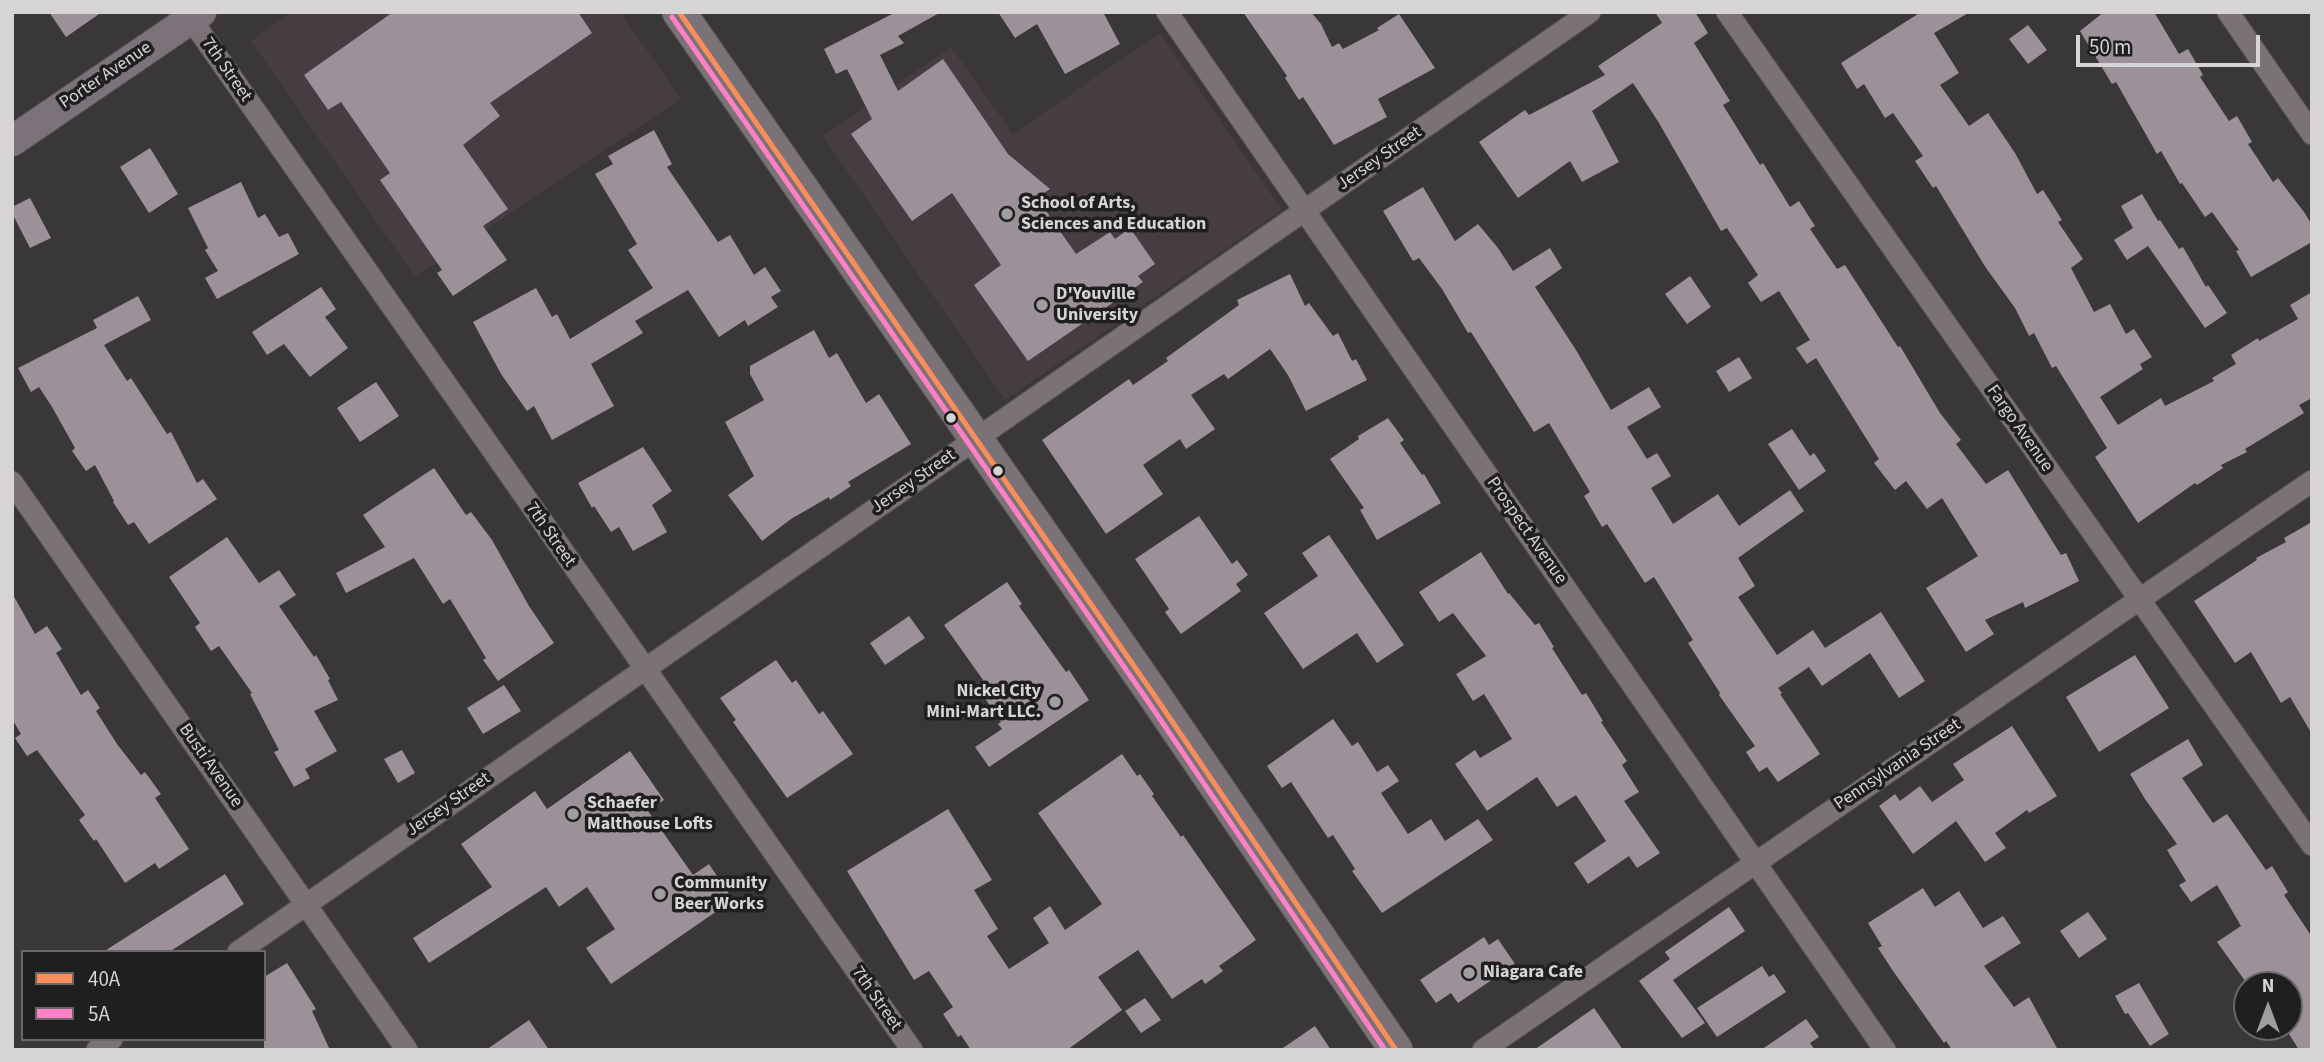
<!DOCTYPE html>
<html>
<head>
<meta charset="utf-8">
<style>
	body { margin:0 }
	#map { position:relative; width:2324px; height:1062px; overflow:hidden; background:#3a3739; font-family:"Source Sans 3",sans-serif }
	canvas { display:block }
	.frame { position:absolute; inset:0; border:14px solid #d6d4d5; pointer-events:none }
	.legend { position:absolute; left:21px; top:950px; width:245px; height:91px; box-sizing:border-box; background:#201f20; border:2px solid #696768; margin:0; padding:9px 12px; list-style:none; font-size:21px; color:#d6d4d5 }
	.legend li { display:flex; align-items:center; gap:14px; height:35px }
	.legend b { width:35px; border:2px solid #696768 }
	.north { position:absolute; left:2233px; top:971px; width:70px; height:70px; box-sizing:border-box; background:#201f20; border:2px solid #696768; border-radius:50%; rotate:0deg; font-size:19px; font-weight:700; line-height:28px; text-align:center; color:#d6d4d5 }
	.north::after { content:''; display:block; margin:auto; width:24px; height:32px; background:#9f9d9e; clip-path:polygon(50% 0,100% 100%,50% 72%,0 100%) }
	.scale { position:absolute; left:2076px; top:35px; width:184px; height:32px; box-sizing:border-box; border:4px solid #d6d4d5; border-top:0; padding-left:9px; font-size:21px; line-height:24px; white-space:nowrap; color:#d6d4d5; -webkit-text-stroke:5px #201f20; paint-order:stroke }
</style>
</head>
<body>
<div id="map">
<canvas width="2324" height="1062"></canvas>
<div class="frame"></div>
<ul class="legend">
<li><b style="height:9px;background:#fa8e5a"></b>40A</li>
<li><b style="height:9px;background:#ff80c5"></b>5A</li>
</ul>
<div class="north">N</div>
<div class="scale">50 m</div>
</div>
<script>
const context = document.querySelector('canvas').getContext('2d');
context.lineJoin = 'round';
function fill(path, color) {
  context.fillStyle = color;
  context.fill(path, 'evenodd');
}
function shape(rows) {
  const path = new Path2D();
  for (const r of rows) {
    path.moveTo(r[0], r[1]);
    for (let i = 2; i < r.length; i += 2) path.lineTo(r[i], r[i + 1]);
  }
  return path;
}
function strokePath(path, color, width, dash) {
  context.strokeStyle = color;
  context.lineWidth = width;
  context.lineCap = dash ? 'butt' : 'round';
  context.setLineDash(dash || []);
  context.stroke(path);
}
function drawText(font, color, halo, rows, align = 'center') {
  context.font = font + ' "Source Sans 3",sans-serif';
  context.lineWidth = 7;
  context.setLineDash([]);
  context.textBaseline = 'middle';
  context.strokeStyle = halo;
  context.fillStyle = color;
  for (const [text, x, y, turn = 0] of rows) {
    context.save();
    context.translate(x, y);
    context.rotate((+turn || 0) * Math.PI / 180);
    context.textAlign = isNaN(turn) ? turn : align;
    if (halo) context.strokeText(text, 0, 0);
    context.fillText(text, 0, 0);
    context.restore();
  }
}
fill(shape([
	[292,12,620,12,681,99,415,277,251,41],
	[1160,33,1282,210,1005,400,823,136,951,47,1013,134]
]), '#463d43');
fill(shape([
	[49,12,102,12,66,37],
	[393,12,578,12,592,33,490,103,500,116,463,145,508,209,483,226,507,260,453,296,437,273,442,270,380,180,390,173,341,102,328,110,304,75],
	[896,12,941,12,898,36,904,43,880,55,898,91,943,59,1008,154,1050,189,1037,198,1076,254,1110,232,1115,239,1130,228,1155,264,1138,276,1143,282,1028,361,974,285,1001,265,952,193,912,221,851,134,872,119,847,69,836,74,824,49],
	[998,12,1103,12,1120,44,1065,74,1037,24,1015,38],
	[1243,12,1311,12,1321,24,1332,47,1339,43,1343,49,1379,30,1377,28,1399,14,1435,68,1378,99,1387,117,1334,145,1303,97,1299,100,1285,78,1287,76],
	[1655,12,1695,12,1708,33,1694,43,1730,101,1723,105,1760,165,1763,163,1790,207,1799,201,1815,226,1810,229,1837,269,1845,265,1898,347,1900,346,1940,413,1961,440,1956,444,1986,484,2008,470,2061,555,2066,553,2079,581,2025,608,2023,602,1985,620,1994,634,1966,652,1926,588,1978,556,1942,498,1927,509,1906,481,1895,490,1874,463,1879,459,1816,358,1807,364,1796,348,1810,340,1779,291,1761,302,1748,283,1758,275,1727,228,1721,231,1659,123,1633,83,1592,111,1619,162,1582,182,1570,161,1518,198,1479,142,1525,110,1529,115,1605,75,1598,66,1662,23],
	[1921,12,1970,12,1934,33,1959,73,1940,85,1969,126,1988,113,2015,153,2037,194,2043,190,2062,220,2058,222,2083,259,2071,268,2094,312,2110,304,2126,334,2134,329,2152,357,2140,364,2143,369,2100,397,2118,425,2161,398,2165,406,2214,381,2212,378,2236,364,2231,355,2258,338,2259,341,2298,319,2290,305,2312,292,2312,398,2299,405,2304,413,2245,449,2247,452,2221,465,2223,468,2197,485,2195,483,2138,523,2095,457,2107,448,2056,366,2052,368,2034,333,2029,336,2015,308,1986,268,1936,186,1933,188,1915,161,1923,156,1893,113,1885,118,1864,84,1857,89,1841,63],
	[2104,12,2154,12,2179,54,2188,49,2203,75,2200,77,2229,121,2237,116,2252,142,2248,144,2273,182,2278,178,2304,212,2312,225,2312,242,2251,277,2236,251,2239,250,2212,212,2205,217,2182,183,2180,184,2161,151,2157,154,2116,82,2112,84,2080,31],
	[2028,25,2047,50,2028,64,2009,39],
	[654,130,672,164,667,167,718,242,730,235,754,275,765,267,781,291,771,297,778,307,748,326,745,320,719,337,688,290,635,321,643,333,591,364,614,406,552,440,534,406,527,411,501,374,473,322,536,288,552,317,557,314,570,339,653,288,628,250,637,244,595,174,613,164,608,156],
	[150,148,178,194,149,213,120,167],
	[241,182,258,218,265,214,279,237,288,233,299,254,217,299,205,278,218,271,205,250,208,248,188,208],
	[1423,187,1455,241,1478,224,1498,248,1513,271,1550,248,1562,268,1535,287,1576,350,1611,410,1649,387,1661,407,1627,427,1647,459,1657,453,1671,476,1651,488,1673,524,1718,494,1739,526,1790,490,1804,511,1738,558,1755,586,1738,597,1777,655,1813,630,1825,648,1881,612,1925,681,1899,698,1870,653,1822,686,1809,667,1778,688,1782,693,1780,694,1820,754,1778,782,1767,767,1759,772,1746,752,1755,746,1719,695,1720,693,1688,643,1693,640,1654,577,1645,583,1607,524,1602,527,1584,496,1590,492,1549,423,1534,432,1471,332,1468,333,1442,289,1419,258,1413,261,1383,211],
	[2142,194,2158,221,2160,220,2179,249,2183,247,2206,287,2208,285,2227,313,2205,328,2148,246,2127,260,2114,240,2133,228,2121,206],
	[30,198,51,238,30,248,12,213,12,207],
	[1290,274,1305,306,1309,303,1333,336,1338,333,1352,361,1356,359,1367,380,1306,411,1288,375,1270,349,1228,379,1224,374,1191,395,1215,429,1186,449,1180,439,1143,465,1163,494,1106,534,1042,440,1129,379,1133,385,1168,361,1166,358,1239,305,1237,300],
	[1690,276,1711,307,1687,324,1665,294],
	[321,287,336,309,325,317,348,348,310,377,284,344,267,355,252,332],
	[138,296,151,320,104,345,127,381,131,378,167,434,171,432,197,483,203,479,217,499,149,544,134,522,128,525,113,502,114,501,95,465,86,471,72,451,75,448,52,407,39,387,31,392,18,368,97,328,93,320],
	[814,330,829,358,837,353,866,403,879,394,911,444,848,482,851,486,830,500,829,497,791,519,762,541,728,495,754,476,725,422,764,400,750,374,750,366],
	[1739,357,1752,378,1729,392,1716,371],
	[376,382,399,416,360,442,337,408],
	[1388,418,1404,440,1400,443,1422,475,1424,474,1441,503,1377,540,1360,510,1364,508,1330,459,1359,439,1358,436],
	[1792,429,1810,456,1814,453,1826,471,1799,490,1768,444],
	[643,447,672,491,652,505,667,532,633,551,619,527,611,532,594,506,592,508,578,483],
	[434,468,466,515,471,512,492,540,529,606,554,643,498,681,483,660,486,658,450,599,443,604,414,558,346,593,336,573,385,547,363,515],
	[1199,516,1232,564,1237,560,1248,575,1236,584,1241,591,1181,634,1165,612,1169,609,1135,559],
	[2312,522,2312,734,2290,697,2281,703,2251,652,2235,663,2194,601,2257,560,2256,558,2286,542,2284,538],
	[1329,535,1404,645,1377,663,1357,633,1303,669,1264,613,1318,576,1302,553],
	[227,537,259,583,279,570,296,595,279,606,314,657,316,655,330,679,328,680,338,700,314,711,337,751,305,769,310,778,294,787,274,752,279,750,250,694,252,693,219,646,211,651,195,627,200,623,169,577],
	[1481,552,1508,594,1509,593,1535,625,1539,623,1554,647,1552,648,1582,695,1586,693,1603,721,1601,722,1627,761,1622,765,1639,792,1624,801,1660,853,1637,868,1629,856,1588,884,1574,863,1606,841,1576,795,1557,807,1537,777,1487,811,1455,764,1475,750,1480,758,1512,739,1484,694,1473,701,1456,674,1486,656,1453,613,1439,622,1419,592],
	[1007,582,1022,604,1019,606,1066,672,1069,670,1089,700,989,767,975,747,1002,729,998,724,1001,722,976,685,983,680,944,625],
	[12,593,35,634,47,626,62,649,56,653,81,695,88,690,100,708,96,711,117,744,141,775,145,772,161,794,155,798,189,849,159,869,155,863,125,883,96,839,94,841,79,820,85,815,37,750,27,756,15,738,21,734,12,719],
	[909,616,925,638,885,665,870,643],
	[2135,655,2169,708,2099,752,2066,697],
	[776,660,792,683,796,680,819,714,823,711,853,754,787,798,733,722,736,720,720,698],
	[504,685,521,711,483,734,467,708],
	[1333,719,1352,746,1358,742,1377,772,1388,765,1399,781,1381,793,1408,834,1431,819,1445,841,1478,819,1493,840,1382,913,1352,871,1355,869,1333,835,1328,838,1291,782,1282,788,1267,766],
	[2012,726,2057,796,2029,813,2027,810,1995,833,2006,848,1985,862,1956,821,1913,854,1879,806,1895,794,1900,801,1920,786,1932,802,1964,780,1953,764],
	[2188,739,2203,765,2182,778,2213,823,2227,814,2266,870,2272,866,2288,892,2284,895,2312,937,2312,1050,2299,1050,2289,1034,2289,985,2248,985,2217,942,2241,926,2217,885,2191,902,2179,885,2186,881,2167,850,2177,844,2145,799,2130,774],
	[402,750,415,773,398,783,384,759],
	[630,751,664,800,648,811,693,875,709,864,733,900,611,984,586,948,615,929,587,887,559,907,546,887,429,963,413,938,492,887,461,844,535,791,547,809],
	[1122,754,1137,776,1140,774,1154,794,1152,796,1181,837,1183,835,1256,940,1219,966,1223,971,1205,984,1202,979,1172,999,1138,950,1098,977,1122,1010,1067,1050,971,1050,961,1035,958,1037,943,1014,953,1007,929,971,914,980,847,871,948,809,992,880,974,890,998,929,987,936,1009,969,1049,943,1033,918,1050,906,1065,930,1102,904,1038,813],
	[225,874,244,904,169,952,103,952],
	[1923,888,1935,907,1959,891,1983,928,2003,916,2021,943,1984,966,2014,1007,2029,997,2058,1050,1952,1050,1946,1041,1944,1043,1893,971,1878,948,1882,946,1868,923],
	[1729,907,1745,931,1673,980,1705,1023,1682,1038,1639,981,1670,959,1665,952],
	[2088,912,2107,939,2079,958,2060,931],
	[1484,937,1489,945,1498,939,1515,964,1458,1003,1451,993,1436,1003,1420,980],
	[287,963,316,1009,312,1011,330,1050,264,1050,264,977],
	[1762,966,1769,977,1774,974,1786,992,1717,1037,1697,1008],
	[2139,983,2169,1034,2150,1046,2128,1013,2125,1014,2115,996],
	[1145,998,1161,1020,1141,1033,1125,1011],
	[1594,1008,1623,1050,1534,1050],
	[1806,1019,1819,1037,1810,1043,1815,1050,1761,1050],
	[529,1020,549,1050,486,1050],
	[1315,1026,1331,1050,1280,1050]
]), '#9c9198');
const street = shape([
	[186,12,912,1050],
	[1167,12,1885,1050],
	[1727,12,2312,845],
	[2228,12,2312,134],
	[12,482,407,1050],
	[238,952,1590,12],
	[97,1050,112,1039],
	[1483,1050,2312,481]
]);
const secondary = shape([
	[12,141,201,12]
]);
const primary = shape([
	[679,12,1152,692,1396,1050]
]);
strokePath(street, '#555455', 23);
strokePath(secondary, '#555455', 32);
strokePath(primary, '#555455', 35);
strokePath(street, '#7a7277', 21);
strokePath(secondary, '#7c737a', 30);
strokePath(primary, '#7b7278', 33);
strokePath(shape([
	[679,12,1152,692,1396,1050]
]), '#fa8e5a', 5);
strokePath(shape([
	[672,17,1145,697,1385,1050]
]), '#ff80c5', 5);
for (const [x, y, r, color] of [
	[1007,214,7,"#9f9d9e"],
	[1042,305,7,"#9f9d9e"],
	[951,418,6,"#d6d4d5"],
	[998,471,6,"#d6d4d5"],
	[1055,702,7,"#9f9d9e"],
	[573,814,7,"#9f9d9e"],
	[660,894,7,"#9f9d9e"],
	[1469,973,7,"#9f9d9e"]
]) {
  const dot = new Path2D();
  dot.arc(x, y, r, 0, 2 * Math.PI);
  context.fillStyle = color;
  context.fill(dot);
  strokePath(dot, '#201f20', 2.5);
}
drawText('18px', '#d6d4d5', '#201f20', [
	["7th Street",226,70,55],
	["Porter Avenue",106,76,-34],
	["Jersey Street",1380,159,-35],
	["Fargo Avenue",2019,429,55],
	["Jersey Street",914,482,-35],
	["Prospect Avenue",1526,531,55],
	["7th Street",550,535,55],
	["Pennsylvania Street",1898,765,-34],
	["Busti Avenue",210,766,55],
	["Jersey Street",449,805,-35],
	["7th Street",876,999,55]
]);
drawText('bold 18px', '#d6d4d5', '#201f20', [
	["School of Arts,",1021,204],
	["Sciences and Education",1021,225],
	["D'Youville",1056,295],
	["University",1056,316],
	["Nickel City",1041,692,"right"],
	["Mini-Mart LLC.",1041,713,"right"],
	["Schaefer",587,804],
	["Malthouse Lofts",587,825],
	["Community",674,884],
	["Beer Works",674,905],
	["Niagara Cafe",1483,973]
], 'left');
</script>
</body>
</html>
